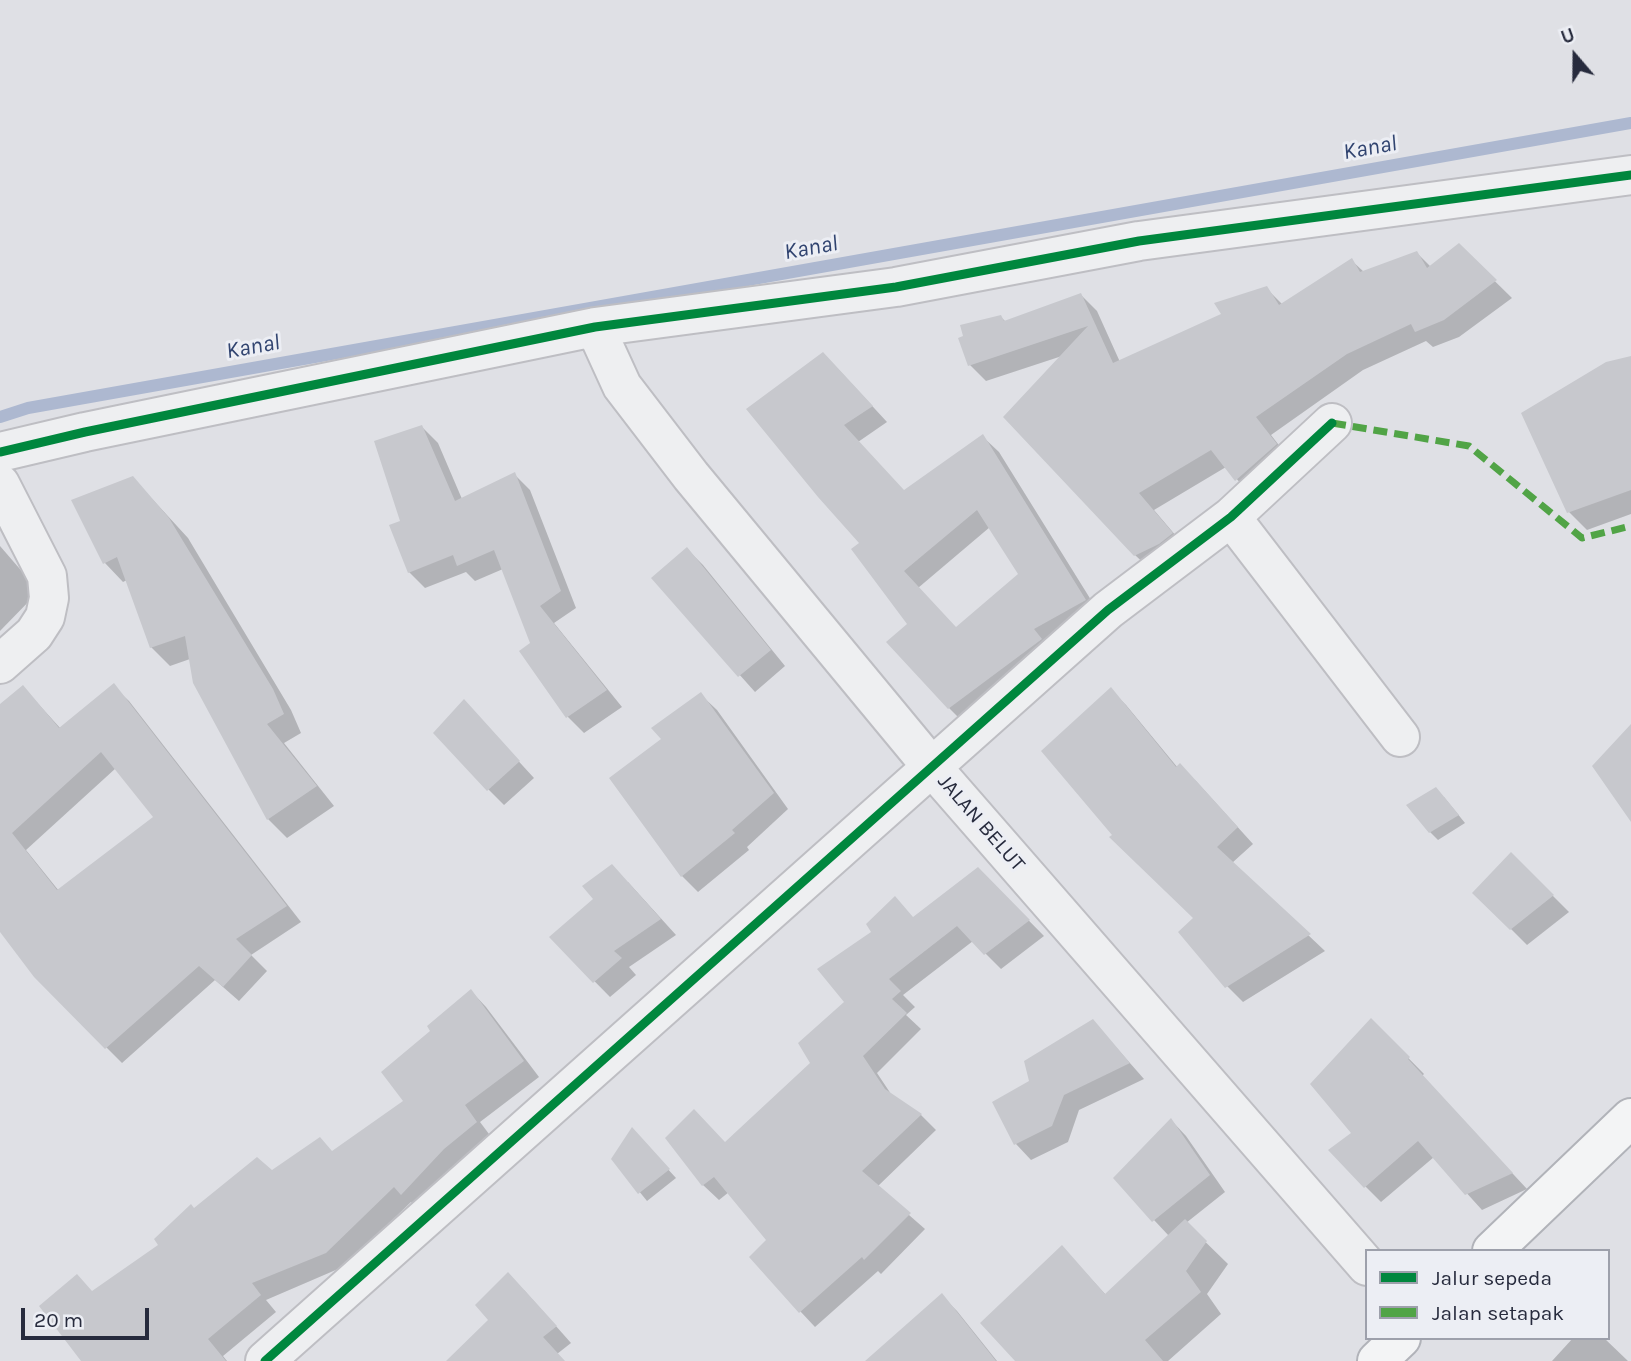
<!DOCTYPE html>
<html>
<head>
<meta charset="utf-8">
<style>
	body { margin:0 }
	#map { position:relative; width:1631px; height:1361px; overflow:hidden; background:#dfe0e5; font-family:Karla,sans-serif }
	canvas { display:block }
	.legend { position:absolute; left:1365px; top:1249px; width:245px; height:91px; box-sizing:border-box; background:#eceef4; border:2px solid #9da0ab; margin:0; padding:9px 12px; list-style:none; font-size:21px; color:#272b3d }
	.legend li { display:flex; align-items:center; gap:14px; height:35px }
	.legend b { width:35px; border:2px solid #9da0ab }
	.north { position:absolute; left:1540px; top:21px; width:70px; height:70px; -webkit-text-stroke:5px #eceef4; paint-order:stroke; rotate:340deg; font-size:19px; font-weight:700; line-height:28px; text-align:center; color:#272b3d }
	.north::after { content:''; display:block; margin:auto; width:24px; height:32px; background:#272b3d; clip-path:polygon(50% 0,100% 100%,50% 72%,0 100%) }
	.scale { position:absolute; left:21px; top:1308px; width:128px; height:32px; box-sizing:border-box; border:4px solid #272b3d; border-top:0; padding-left:9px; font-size:21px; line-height:24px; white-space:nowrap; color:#272b3d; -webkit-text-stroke:5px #eceef4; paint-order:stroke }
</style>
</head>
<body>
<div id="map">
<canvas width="1631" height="1361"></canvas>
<ul class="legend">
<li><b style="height:9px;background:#00873e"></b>Jalur sepeda</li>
<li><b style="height:9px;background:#51a446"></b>Jalan setapak</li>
</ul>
<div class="north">U</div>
<div class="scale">20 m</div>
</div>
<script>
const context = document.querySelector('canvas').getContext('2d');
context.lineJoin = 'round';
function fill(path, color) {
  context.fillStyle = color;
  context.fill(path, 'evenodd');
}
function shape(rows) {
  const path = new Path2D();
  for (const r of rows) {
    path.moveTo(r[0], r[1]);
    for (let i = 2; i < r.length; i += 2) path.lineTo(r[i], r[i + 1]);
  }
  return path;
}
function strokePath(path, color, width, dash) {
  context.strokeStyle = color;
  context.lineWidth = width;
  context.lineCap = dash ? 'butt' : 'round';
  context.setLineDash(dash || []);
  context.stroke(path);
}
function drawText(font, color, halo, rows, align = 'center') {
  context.font = font + ' Karla,sans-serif';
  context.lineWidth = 6;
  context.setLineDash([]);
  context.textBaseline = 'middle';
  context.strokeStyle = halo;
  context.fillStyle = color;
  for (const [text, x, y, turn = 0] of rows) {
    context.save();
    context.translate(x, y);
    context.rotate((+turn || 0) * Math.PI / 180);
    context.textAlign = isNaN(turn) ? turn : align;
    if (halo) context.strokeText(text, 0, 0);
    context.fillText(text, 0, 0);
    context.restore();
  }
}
fill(shape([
	[1459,246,1512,298,1459,337,1433,347,1426,341,1363,370,1271,435,1292,462,1252,496,1226,467,1154,510,1188,550,1152,571,1135,555,1062,356,986,381,970,365,1000,316,1006,322,1081,295,1097,311,1120,362,1223,314,1266,288,1282,304,1351,260,1364,272,1417,253,1431,267],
	[1631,358,1631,514,1587,530,1569,512],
	[839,370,887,422,858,442,905,492,983,437,999,452,1101,616,965,724,949,708,910,624,862,544,819,496],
	[990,527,1021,575,956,629,918,588],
	[422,427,438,443,462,499,515,475,530,490,576,608,554,623,622,707,584,733,568,717,533,643,503,569,475,581,466,572,425,588,409,572,402,522],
	[133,478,188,538,291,710,301,733,284,743,334,806,287,838,268,819,194,682,190,659,170,666,151,647,127,580,123,582,105,563,74,501],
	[0,546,32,583,37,593,0,631],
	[687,549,703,565,785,666,755,692,653,578],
	[113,686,129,701,301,922,251,955,267,971,239,1001,215,980,122,1063,35,976,0,929,0,706,23,687,61,729],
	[116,768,156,817,59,891,26,850],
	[1110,689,1126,705,1178,768,1196,781,1253,844,1232,863,1325,951,1243,1002,1227,986,1196,918,1114,835],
	[701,695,717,710,788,809,747,847,749,850,698,892,682,876,612,778,664,739],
	[479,718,534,778,504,805,488,789],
	[1444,797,1465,823,1438,840,1430,832],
	[1511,854,1569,912,1527,945,1475,893],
	[978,869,1044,936,1001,969,973,941,903,995,915,1007,906,1015,921,1029,877,1073,893,1097,921,1115,936,1130,877,1187,925,1229,881,1274,878,1271,815,1327,800,1311,769,1240,729,1192,719,1200,703,1185,667,1138,725,1144,812,1063,846,1003,914,918],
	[628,882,676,935,629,967,636,975,610,997,551,937],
	[471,991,486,1007,539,1077,480,1122,492,1138,418,1209,411,1202,345,1266,266,1300,276,1312,223,1356,227,1361,83,1361,93,1293,160,1245,194,1210,272,1173,333,1152,405,1101,432,1031],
	[1371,1020,1424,1074,1422,1076,1527,1189,1482,1210,1434,1157,1381,1202,1365,1186,1354,1134],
	[1093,1021,1144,1079,1079,1110,1068,1142,1031,1160,1016,1144,1031,1082],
	[1171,1120,1186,1136,1225,1192,1186,1223,1228,1264,1207,1294,1221,1314,1168,1361,1017,1361,1062,1247,1106,1295,1169,1236,1154,1220],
	[632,1130,676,1178,647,1201,613,1159],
	[524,1290,571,1343,557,1354,564,1361,449,1361],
	[941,1295,957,1311,997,1361,880,1361],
	[1573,1338,1604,1338,1628,1361,1552,1361]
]), '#0003');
strokePath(shape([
	[0,417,28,408,1631,123]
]), '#adb8d0', 12);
fill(shape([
	[1459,243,1497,280,1444,320,1415,332,1411,324,1347,354,1256,417,1277,444,1235,481,1211,450,1139,493,1173,533,1159,544,1134,556,1003,417,1088,326,968,366,958,338,963,336,960,325,1001,315,1004,321,1081,293,1113,363,1221,314,1214,303,1267,286,1279,305,1352,258,1360,272,1417,251,1427,268],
	[823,352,873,406,844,425,904,490,983,434,1086,600,1034,629,1042,639,948,709,886,642,907,624,851,549,859,543,818,497,746,409],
	[977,510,1018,574,956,627,904,571],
	[1631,356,1631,490,1567,513,1521,413,1606,362],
	[422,425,455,501,515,472,561,591,540,606,607,690,566,718,519,651,530,643,494,550,457,566,453,555,408,573,389,525,400,521,374,441],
	[133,476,169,518,273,689,284,714,267,724,317,786,267,820,193,683,185,636,150,648,117,557,103,564,71,500],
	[687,547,771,650,738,677,651,578],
	[114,683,287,906,236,939,252,955,223,987,199,966,105,1049,34,977,0,932,0,704,23,685,59,728],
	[101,752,153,817,57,890,12,833],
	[1111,687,1176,767,1180,763,1238,827,1217,847,1311,934,1225,988,1178,932,1193,918,1109,837,1112,835,1041,751],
	[701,692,774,793,732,830,735,833,681,877,609,778,661,739,651,728],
	[464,699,520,761,487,791,433,733],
	[1631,724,1631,822,1592,766],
	[1436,787,1459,815,1429,833,1406,805],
	[1511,852,1554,895,1510,930,1472,893],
	[612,864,661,919,614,951,622,958,593,983,549,937,593,899,582,886],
	[978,867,1030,920,984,955,957,926,889,979,901,991,892,999,907,1013,863,1056,885,1089,922,1114,862,1171,911,1213,864,1260,862,1257,799,1313,749,1257,766,1240,714,1177,702,1186,665,1138,694,1109,725,1142,810,1063,798,1043,844,1002,817,969,871,932,866,924,895,896,913,917],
	[471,989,524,1061,465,1105,477,1122,444,1149,401,1195,394,1187,326,1253,252,1283,261,1295,208,1339,226,1361,81,1361,39,1306,77,1274,92,1291,158,1245,154,1239,191,1204,194,1208,257,1157,272,1170,320,1137,332,1151,403,1101,381,1072,430,1031,427,1026],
	[1371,1018,1410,1057,1408,1059,1513,1173,1465,1195,1418,1141,1364,1188,1328,1150,1351,1133,1310,1084],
	[1093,1019,1130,1063,1064,1095,1052,1126,1014,1145,992,1102,1029,1081,1024,1061],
	[1171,1118,1210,1175,1152,1222,1113,1178],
	[632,1127,670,1169,638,1194,611,1159],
	[1185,1219,1207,1241,1186,1271,1201,1292,1145,1340,1163,1361,1015,1361,980,1323,1062,1245,1105,1294],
	[508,1272,557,1326,543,1337,565,1361,446,1361,488,1320,475,1305],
	[942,1293,996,1361,865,1361]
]), '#c7c8cd');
const minor = shape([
	[595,327,622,386,691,476,931,766,1367,1266],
	[0,452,85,432,595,327,896,287,1139,241,1631,175],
	[0,484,47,576,49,598,45,617,34,634,0,664],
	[1231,517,1400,737],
	[265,1361,1108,610,1231,517,1332,423]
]);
const trunk = shape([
	[1492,1251,1631,1118],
	[1377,1361,1401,1338]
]);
strokePath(minor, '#bebec3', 42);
strokePath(trunk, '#b1b3b9', 42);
strokePath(minor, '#eeeff1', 38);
strokePath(trunk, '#f3f4f5', 38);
strokePath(shape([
	[1332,423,1469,446,1582,538,1631,526]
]), '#51a446', 7, [14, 7]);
strokePath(shape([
	[0,452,85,432,595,327,896,287,1139,241,1631,175],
	[265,1361,1108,610,1231,517,1332,423]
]), '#00873e', 9);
drawText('21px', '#272b3d', '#eceef4', [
	["JALAN BELUT",981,823,49]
]);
drawText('italic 23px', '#314470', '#eceef4', [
	["Kanal",1370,148,-10],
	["Kanal",811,248,-10],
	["Kanal",253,347,-10]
]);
</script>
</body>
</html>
